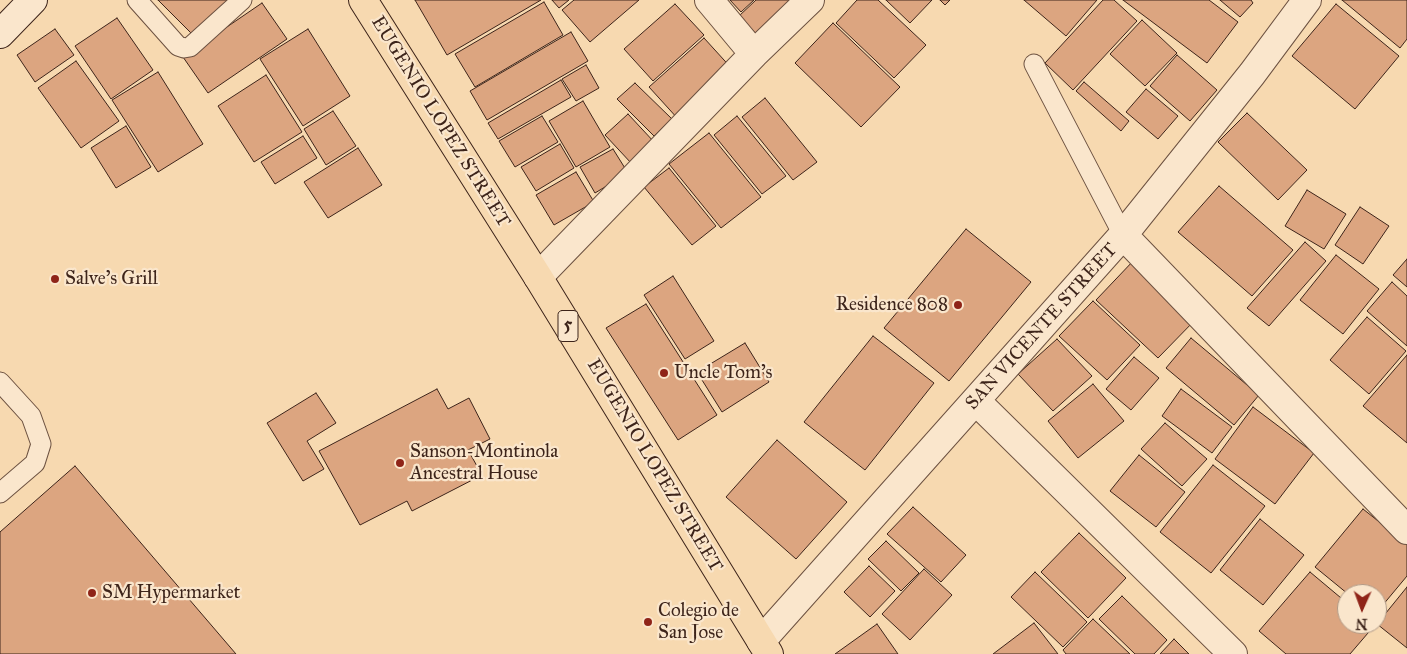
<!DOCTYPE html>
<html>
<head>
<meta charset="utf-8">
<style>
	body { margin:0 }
	#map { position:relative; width:1407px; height:654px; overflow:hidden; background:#f7d9b0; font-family:"IM FELL Great Primer",serif }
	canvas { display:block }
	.north { position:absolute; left:1337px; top:584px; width:50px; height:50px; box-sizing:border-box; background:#fae6cc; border:1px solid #ae9885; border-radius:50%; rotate:182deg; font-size:14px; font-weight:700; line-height:20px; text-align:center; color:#3d241a }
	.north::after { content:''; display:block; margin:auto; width:18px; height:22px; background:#8f2418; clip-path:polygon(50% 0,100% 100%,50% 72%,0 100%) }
</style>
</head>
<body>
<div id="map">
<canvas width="1407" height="654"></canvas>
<div class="north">N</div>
</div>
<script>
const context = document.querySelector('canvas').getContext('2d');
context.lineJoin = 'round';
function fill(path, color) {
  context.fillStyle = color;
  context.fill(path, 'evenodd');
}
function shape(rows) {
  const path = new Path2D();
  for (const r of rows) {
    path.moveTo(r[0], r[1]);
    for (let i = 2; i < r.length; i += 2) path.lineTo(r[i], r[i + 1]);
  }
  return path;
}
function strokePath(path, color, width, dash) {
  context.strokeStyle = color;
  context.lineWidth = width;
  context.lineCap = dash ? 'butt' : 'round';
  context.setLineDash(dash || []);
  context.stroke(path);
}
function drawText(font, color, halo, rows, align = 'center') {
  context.font = font + ' "IM FELL Great Primer",serif';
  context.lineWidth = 4.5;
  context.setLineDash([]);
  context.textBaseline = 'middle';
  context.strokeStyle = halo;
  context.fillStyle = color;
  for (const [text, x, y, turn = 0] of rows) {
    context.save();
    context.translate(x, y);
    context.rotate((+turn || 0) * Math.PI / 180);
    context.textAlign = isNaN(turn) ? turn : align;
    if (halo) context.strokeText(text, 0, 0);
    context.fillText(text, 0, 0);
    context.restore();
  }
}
const building = shape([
	[158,0,234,0,196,38,158,0],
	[415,0,541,0,447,55,415,0],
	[552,0,569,0,559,8,552,0],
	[574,0,639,0,590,42,562,10,574,0],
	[730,0,754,0,741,12,730,0],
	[756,0,803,0,761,39,739,16,756,0],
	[857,0,878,0,926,45,894,78,836,23,857,0],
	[886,0,932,0,910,23,886,0],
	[940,0,950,0,945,5,940,0],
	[1024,0,1097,0,1066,36,1024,0],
	[1103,0,1114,0,1137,21,1073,90,1045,63,1103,0],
	[1123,0,1209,0,1238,22,1207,63,1123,0],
	[1220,0,1251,0,1253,3,1240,17,1220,0],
	[1342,0,1407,0,1407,39,1400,48,1342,0],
	[544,2,563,35,475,87,455,54,544,2],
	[262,3,287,39,208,93,183,57,262,3],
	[675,4,704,35,653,81,624,49,675,4],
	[1336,4,1399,56,1355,109,1292,56,1336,4],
	[117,18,153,70,111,99,75,46,117,18],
	[1142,20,1177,53,1145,86,1110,54,1142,20],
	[833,23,900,87,861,127,795,63,833,23],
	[55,29,74,55,35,82,17,55,55,29],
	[308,29,350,96,303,126,260,59,308,29],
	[571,32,588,61,487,120,470,91,571,32],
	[704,38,734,71,679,120,649,87,704,38],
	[1177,55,1217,90,1190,121,1150,86,1177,55],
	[76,61,119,121,81,148,38,88,76,61],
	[586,65,599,88,576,101,562,79,586,65],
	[158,72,203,144,158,172,112,100,158,72],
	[266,75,302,132,254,162,218,106,266,75],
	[561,80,571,97,498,139,488,123,561,80],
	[1084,82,1129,121,1121,131,1076,91,1084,82],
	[635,83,672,119,654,136,617,99,635,83],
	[1146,89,1178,116,1158,139,1126,112,1146,89],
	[765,98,817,162,793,180,742,117,765,98],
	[583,101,610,147,576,167,549,121,583,101],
	[333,111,356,146,326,165,304,129,333,111],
	[1247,113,1307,170,1278,200,1218,142,1247,113],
	[628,114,655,143,632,164,605,135,628,114],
	[542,116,558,142,515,167,499,141,542,116],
	[737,116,786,176,762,194,714,135,737,116],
	[126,126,151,167,116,188,91,148,126,126],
	[709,133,761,197,721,228,669,164,709,133],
	[303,136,317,158,275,184,261,162,303,136],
	[560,144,574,168,536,191,521,167,560,144],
	[358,148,382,185,328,218,304,182,358,148],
	[613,149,628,173,595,193,580,167,613,149],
	[669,168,716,226,692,245,644,187,669,168],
	[576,172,594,202,554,225,536,195,576,172],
	[1219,186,1293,250,1252,296,1178,232,1219,186],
	[1307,190,1346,214,1324,249,1285,226,1307,190],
	[1360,207,1389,226,1363,264,1335,245,1360,207],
	[966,229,1031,282,949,381,884,328,966,229],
	[1305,242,1326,261,1269,326,1247,308,1305,242],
	[1336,255,1379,289,1343,334,1300,300,1336,255],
	[1135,259,1197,318,1158,358,1096,300,1135,259],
	[1407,259,1407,287,1393,275,1407,259],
	[673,276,714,341,685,359,644,295,673,276],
	[1392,282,1407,296,1407,346,1367,311,1392,282],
	[1093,301,1140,345,1107,380,1059,336,1093,301],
	[646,304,717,415,678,440,606,328,646,304],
	[1367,317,1406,351,1369,394,1330,360,1367,317],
	[873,336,934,383,865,470,804,422,873,336],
	[1191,338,1259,395,1234,425,1166,368,1191,338],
	[1057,339,1092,376,1053,411,1018,374,1057,339],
	[745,343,769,382,722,412,697,372,745,343],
	[1407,355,1407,443,1363,406,1407,355],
	[1134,357,1159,378,1131,410,1106,389,1134,357],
	[1093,384,1124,421,1078,458,1048,421,1093,384],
	[437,389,448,409,469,398,490,439,468,450,482,475,412,511,407,501,360,525,319,451,437,389],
	[1181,389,1232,427,1212,453,1162,416,1181,389],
	[316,393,336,423,307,441,324,469,303,481,267,423,316,393],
	[1253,407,1314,453,1275,504,1215,459,1253,407],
	[1165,423,1207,459,1182,486,1141,449,1165,423],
	[777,440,847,502,796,559,726,497,777,440],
	[1139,455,1185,492,1156,527,1110,491,1139,455],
	[1213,465,1265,506,1211,573,1160,532,1213,465],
	[75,466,236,654,0,654,0,532,75,466],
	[913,507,966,555,941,582,887,534,913,507],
	[1363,509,1407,544,1407,576,1377,612,1377,594,1348,594,1315,567,1363,509],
	[1260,519,1304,555,1263,605,1220,570,1260,519],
	[1079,533,1126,578,1088,618,1041,572,1079,533],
	[886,541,919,573,901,591,868,559,886,541],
	[869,566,895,591,870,617,844,592,869,566],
	[924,569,952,595,910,640,882,614,924,569],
	[1035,572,1087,622,1063,647,1011,597,1035,572],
	[1310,572,1347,603,1347,624,1371,624,1374,626,1350,654,1286,654,1259,631,1310,572],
	[1407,587,1407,648,1377,624,1407,587],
	[1122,596,1167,640,1154,654,1135,654,1099,619,1122,596],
	[1093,619,1130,654,1066,654,1063,650,1093,619],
	[1034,623,1058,654,993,654,1034,623],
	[877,624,898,654,835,654,877,624],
	[1174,639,1189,654,1160,654,1174,639]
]);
fill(building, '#dca580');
strokePath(building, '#3d241a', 1);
const service = shape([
	[137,0,178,46,184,48,190,47,242,0],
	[1034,64,1123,235],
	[0,382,31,416,41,444,35,463,0,493]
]);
const minor = shape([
	[709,0,754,54],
	[1123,235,1407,530],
	[538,277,754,54,810,0],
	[976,401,1233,654],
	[761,641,1123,235,1252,74,1307,0]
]);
const secondary = shape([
	[0,34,33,0]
]);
const primary = shape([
	[363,0,538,277,769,654]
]);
strokePath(service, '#6c5140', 21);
strokePath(minor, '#6c5140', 30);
strokePath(secondary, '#3d241a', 30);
strokePath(primary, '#3d241a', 30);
strokePath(service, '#fae6cc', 19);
strokePath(minor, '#fae6cc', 28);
strokePath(secondary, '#fae6cc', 28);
strokePath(primary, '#f7d9b0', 28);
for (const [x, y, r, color] of [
	[55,279,5,"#8f2418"],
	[958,305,5,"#8f2418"],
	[664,373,5,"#8f2418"],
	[400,463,5,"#8f2418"],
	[92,593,5,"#8f2418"],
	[648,622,5,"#8f2418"]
]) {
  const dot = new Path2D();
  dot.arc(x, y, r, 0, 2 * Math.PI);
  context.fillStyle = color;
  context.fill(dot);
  strokePath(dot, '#fae6cc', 2);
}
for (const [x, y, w] of [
	[568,326,20]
]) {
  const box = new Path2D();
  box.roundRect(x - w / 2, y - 15.5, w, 31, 4);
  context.fillStyle = '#fae6cc';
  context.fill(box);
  strokePath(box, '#3d241a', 1);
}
drawText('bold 18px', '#3d241a', null, [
	["5",568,326]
]);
drawText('19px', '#3d241a', '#fae6cc', [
	["EUGENIO LOPEZ STREET",440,122,58],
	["SAN VICENTE STREET",1042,327,-48],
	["EUGENIO LOPEZ STREET",654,466,59]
]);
drawText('19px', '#3d241a', '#fae6cc', [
	["Salve's Grill",65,279],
	["Residence 808",948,305,"right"],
	["Uncle Tom's",674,373],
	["Sanson-Montinola",410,452],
	["Ancestral House",410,474],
	["SM Hypermarket",102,593],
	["Colegio de",658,611],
	["San Jose",658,633]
], 'left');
</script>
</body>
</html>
